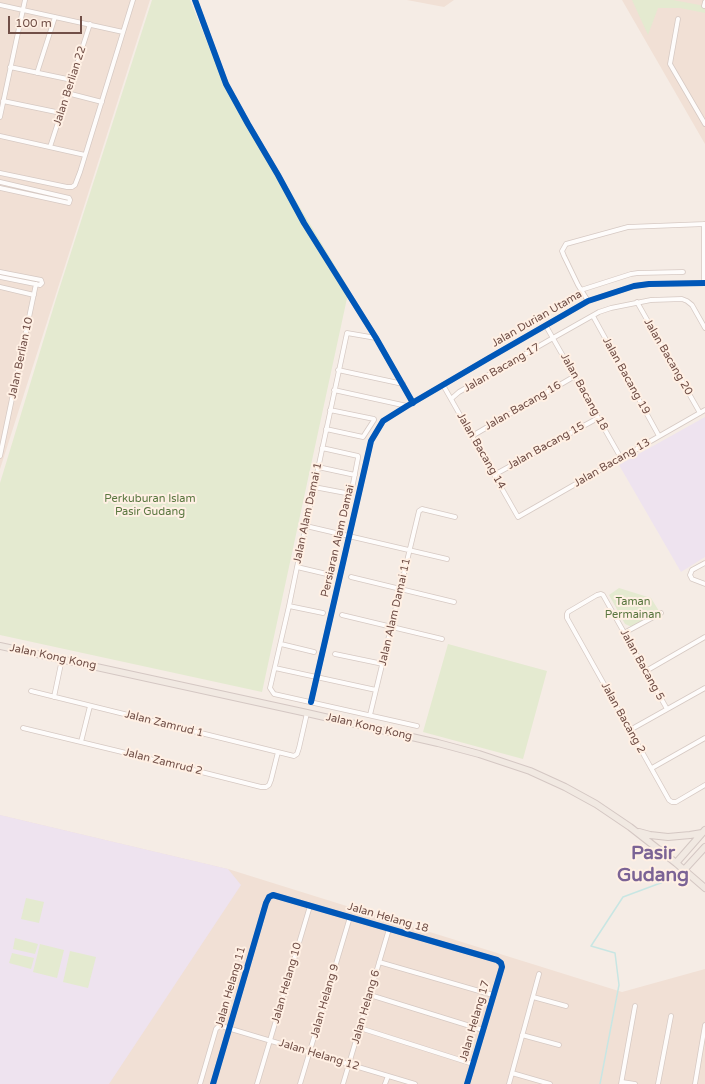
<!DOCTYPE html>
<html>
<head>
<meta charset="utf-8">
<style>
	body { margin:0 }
	#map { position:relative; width:705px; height:1084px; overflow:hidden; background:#f5ece5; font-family:"Varela Round",sans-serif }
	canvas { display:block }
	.scale { position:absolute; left:8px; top:16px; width:74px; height:18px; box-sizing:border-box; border:2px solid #714f47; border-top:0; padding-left:5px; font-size:12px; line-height:14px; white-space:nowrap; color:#714f47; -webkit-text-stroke:3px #fff0e4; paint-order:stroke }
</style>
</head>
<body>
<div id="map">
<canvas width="705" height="1084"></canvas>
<div class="scale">100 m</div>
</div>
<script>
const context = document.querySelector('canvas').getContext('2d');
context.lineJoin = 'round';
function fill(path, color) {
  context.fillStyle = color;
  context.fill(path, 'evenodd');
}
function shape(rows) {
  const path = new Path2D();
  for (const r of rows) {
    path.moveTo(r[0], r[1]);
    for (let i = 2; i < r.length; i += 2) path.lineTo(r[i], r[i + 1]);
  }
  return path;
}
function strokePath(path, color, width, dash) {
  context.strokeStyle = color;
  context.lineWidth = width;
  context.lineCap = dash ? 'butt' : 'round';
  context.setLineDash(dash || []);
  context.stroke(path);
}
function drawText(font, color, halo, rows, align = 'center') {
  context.font = font + ' "Varela Round",sans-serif';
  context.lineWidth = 4;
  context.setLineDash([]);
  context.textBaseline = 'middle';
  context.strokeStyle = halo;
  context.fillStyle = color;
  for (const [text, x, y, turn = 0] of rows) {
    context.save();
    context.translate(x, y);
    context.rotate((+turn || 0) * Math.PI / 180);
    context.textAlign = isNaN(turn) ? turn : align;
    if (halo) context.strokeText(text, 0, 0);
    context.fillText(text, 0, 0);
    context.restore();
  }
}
fill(shape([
	[0,0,150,0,0,469],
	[407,0,454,0,444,7],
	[622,0,705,0,705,144],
	[0,815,228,869,622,992,705,969,705,1084,0,1084]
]), '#f1e0d5');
fill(shape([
	[705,417,705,557,681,572,619,465],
	[0,815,228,869,241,885,109,1084,0,1084]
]), '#eee3ef');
fill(shape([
	[152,0,190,0,220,74,349,289,262,692,0,635,0,483,56,299],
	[632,0,673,0,705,6,705,13,680,8,658,8,648,35],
	[619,588,651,598,659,611,632,627,625,624,609,595],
	[448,644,547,671,523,759,423,732],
	[26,898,44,902,39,923,21,919],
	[15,938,38,944,35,954,13,949],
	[40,944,64,950,57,978,33,972],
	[70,951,96,957,88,988,63,982],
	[12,953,34,958,31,969,9,963]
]), '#e4ead0');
strokePath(shape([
	[600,1084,619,985,615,953,591,946,623,897,674,878]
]), '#c8e6e3', 1.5);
const minor = shape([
	[195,0,226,84,248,124,278,175,304,223,376,338,413,403],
	[0,5,123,32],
	[704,6,705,2],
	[678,19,670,64,705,124],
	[10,67,72,80],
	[37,73,55,17],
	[67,93,102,102],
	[3,101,61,113],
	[0,117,25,0],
	[0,136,85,155],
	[50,147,90,24],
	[0,173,67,187,72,187,75,185,80,172,133,0],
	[0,182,69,198,70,200,69,203,0,188],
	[704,224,704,283],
	[0,272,41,280,42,283,40,285,0,277],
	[0,287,34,295],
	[581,290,631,274,638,273,683,272],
	[588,301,578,285,564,256,562,251,566,244,628,227,705,224],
	[637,302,700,413],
	[593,316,659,436],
	[546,326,621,458],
	[376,338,347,333,297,567,289,606,270,688,274,694,417,726],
	[338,370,403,384],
	[443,385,518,517,705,410],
	[334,390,407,406],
	[451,399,459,392,553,338,599,312,611,308,651,300,682,299,687,301,692,305,705,328],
	[326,429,363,437,374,420,374,419,330,410],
	[472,436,575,376],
	[0,456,36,284],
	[318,467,355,475],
	[494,475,598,418],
	[314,487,351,494,358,458,358,456,322,448],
	[306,526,447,559],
	[705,563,692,570,690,575,692,579,705,584],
	[297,567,331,575],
	[351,577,454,602],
	[289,606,323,613],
	[342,615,442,639],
	[624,633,661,613],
	[281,644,314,652],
	[335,654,383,664],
	[275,668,376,690],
	[646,671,705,637],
	[31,691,294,756,297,754,299,748,307,713],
	[54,697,62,659],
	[311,702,371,441,383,421,407,406,489,358,588,301,634,286,649,284,705,283],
	[667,709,603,595,601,594,597,595,568,612,567,614,567,618,669,800,672,802,676,802,705,785],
	[370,715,419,511,422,509,455,517],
	[23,728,122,752,261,787,266,787,269,785,271,780,278,752],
	[630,730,705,688],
	[81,742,90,706],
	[652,768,705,738],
	[379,962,493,995],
	[370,995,483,1030],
	[533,997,566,1006],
	[360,1028,473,1064],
	[522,1035,559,1045],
	[512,1073,550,1084],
	[622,1082,635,1084],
	[200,1084,216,1029,218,1027,221,1026,415,1084],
	[213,1084,266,903,269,897,273,895,497,960,501,963,502,967,467,1084],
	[257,1084,310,906],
	[300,1084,350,917],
	[343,1084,389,929],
	[385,1084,388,1076],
	[509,1084,539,974],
	[621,1084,635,1006],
	[658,1084,671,1016],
	[695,1084,705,1025]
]);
const primary = shape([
	[0,646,307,713,438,743,479,754,530,771,565,787,596,804,630,827,676,863,705,888],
	[639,832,650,835,668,837,690,835,702,833],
	[676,863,705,830],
	[684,870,705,847]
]);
strokePath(minor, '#d6c9c3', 5.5);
strokePath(primary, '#d4c7c3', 8);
strokePath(minor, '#fefcfb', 4);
strokePath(primary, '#f1e9e2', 6);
strokePath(shape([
	[195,0,226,84,248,124,278,175,304,223,376,338,413,403],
	[311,702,371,441,383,421,407,406,489,358,588,301,634,286,649,284,705,283],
	[213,1084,266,903,269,897,273,895,497,960,501,963,502,967,467,1084]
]), '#0057b8', 6);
drawText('11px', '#714f47', '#fff0e4', [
	["Jalan Berlian 22",70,86,-72],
	["Jalan Durian Utama",537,319,-30],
	["Jalan Bacang 20",668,357,60],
	["Jalan Berlian 10",21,358,-78],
	["Jalan Bacang 17",502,368,-30],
	["Jalan Bacang 19",626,376,61],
	["Jalan Bacang 18",584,392,61],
	["Jalan Bacang 16",523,406,-30],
	["Jalan Bacang 15",546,446,-29],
	["Jalan Bacang 14",481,451,60],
	["Jalan Bacang 13",612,463,-30],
	["Jalan Alam Damai 1",308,513,-78],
	["Persiaran Alam Damai",338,541,-77],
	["Jalan Alam Damai 11",395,612,-77],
	["Jalan Kong Kong",53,657,12],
	["Jalan Bacang 5",642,665,61],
	["Jalan Bacang 2",623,718,61],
	["Jalan Zamrud 1",164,724,14],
	["Jalan Kong Kong",369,727,13],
	["Jalan Zamrud 2",163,762,14],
	["Jalan Helang 18",388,918,16],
	["Jalan Helang 10",287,983,-74],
	["Jalan Helang 11",231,987,-74],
	["Jalan Helang 9",325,1001,-74],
	["Jalan Helang 6",366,1007,-74],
	["Jalan Helang 17",475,1021,-74],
	["Jalan Helang 12",319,1055,17]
]);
drawText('11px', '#5a7740', '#fff0e4', [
	["Perkuburan Islam",150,499],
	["Pasir Gudang",150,512],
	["Taman",633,602],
	["Permainan",633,615]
]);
drawText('bold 19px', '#7b6395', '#fff0e4', [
	["Pasir",653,854],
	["Gudang",653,876]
]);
</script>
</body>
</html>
